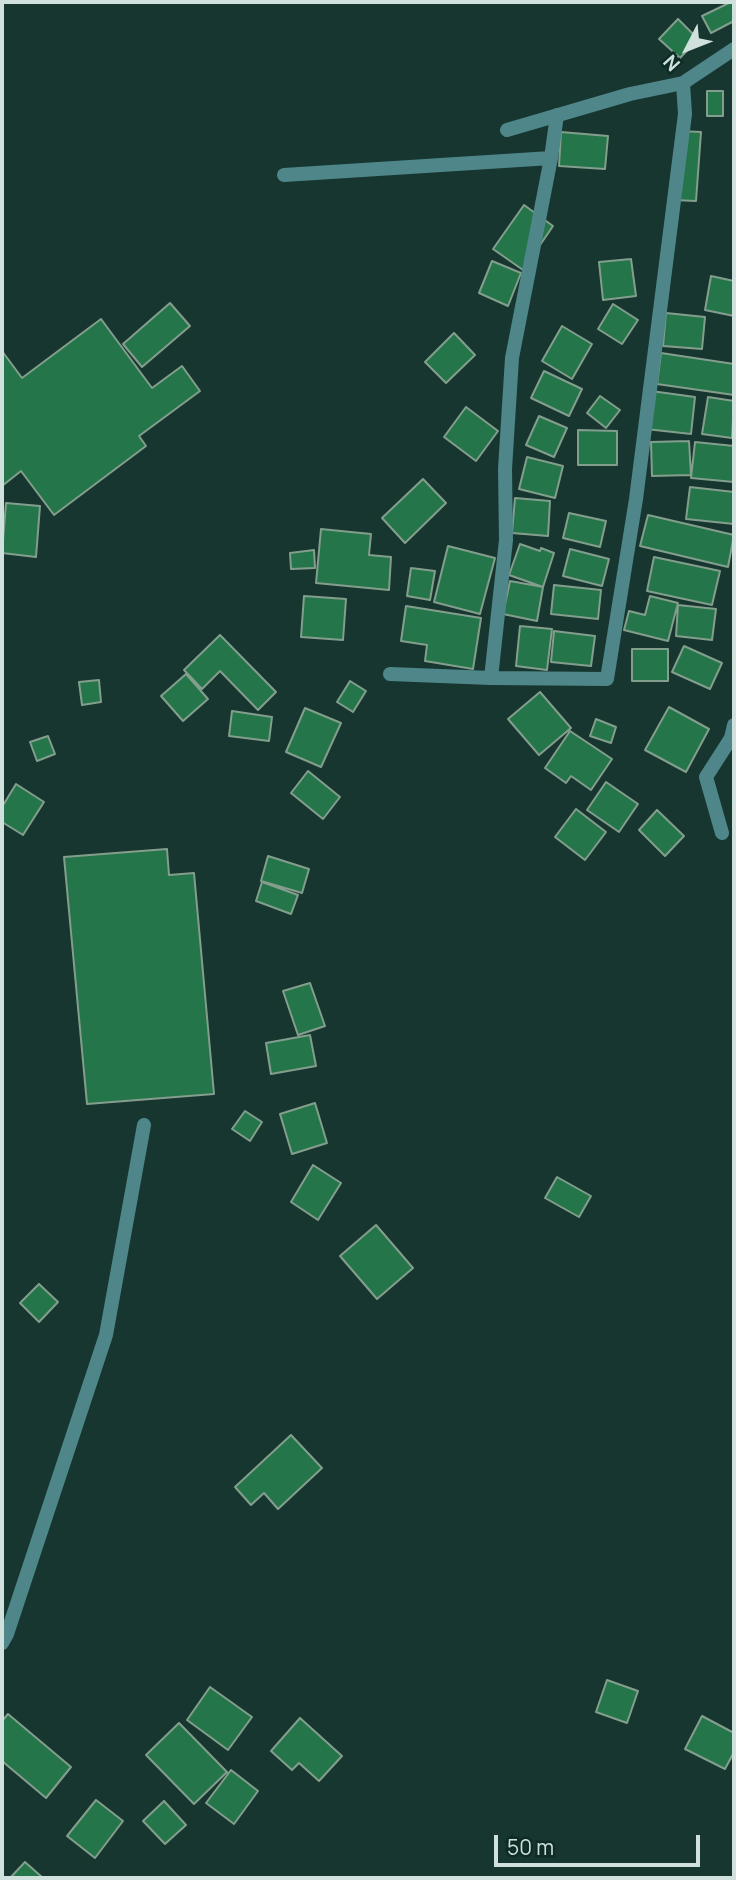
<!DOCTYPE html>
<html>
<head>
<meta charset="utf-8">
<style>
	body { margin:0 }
	#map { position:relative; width:736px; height:1880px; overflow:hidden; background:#173630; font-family:Manrope,sans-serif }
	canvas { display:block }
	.frame { position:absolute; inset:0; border:4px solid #d0e1dd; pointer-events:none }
	.north { position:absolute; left:652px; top:14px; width:70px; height:70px; -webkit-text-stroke:5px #0d2c26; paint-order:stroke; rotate:228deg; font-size:19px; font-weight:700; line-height:28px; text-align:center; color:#d0e1dd }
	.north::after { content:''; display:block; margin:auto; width:24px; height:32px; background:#d0e1dd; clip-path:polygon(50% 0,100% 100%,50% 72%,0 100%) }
	.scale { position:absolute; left:494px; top:1835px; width:206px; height:32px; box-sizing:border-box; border:4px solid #d0e1dd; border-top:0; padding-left:9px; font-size:21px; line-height:24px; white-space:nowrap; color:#d0e1dd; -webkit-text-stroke:5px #0d2c26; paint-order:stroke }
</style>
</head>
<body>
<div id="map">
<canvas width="736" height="1880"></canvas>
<div class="frame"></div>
<div class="north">N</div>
<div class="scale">50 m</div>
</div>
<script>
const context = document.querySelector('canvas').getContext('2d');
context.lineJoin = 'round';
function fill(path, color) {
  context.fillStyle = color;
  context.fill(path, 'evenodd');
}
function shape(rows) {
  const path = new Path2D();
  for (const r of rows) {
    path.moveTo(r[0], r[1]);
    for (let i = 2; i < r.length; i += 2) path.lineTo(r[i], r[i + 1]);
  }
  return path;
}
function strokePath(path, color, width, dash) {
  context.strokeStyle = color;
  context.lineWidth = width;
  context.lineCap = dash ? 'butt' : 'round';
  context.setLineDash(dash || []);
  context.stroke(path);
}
const building = shape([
	[731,2,734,2,734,21,711,33,702,16,731,2],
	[678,19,698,39,680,58,659,39,678,19],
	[707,91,723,91,723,116,707,116,707,91],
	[679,131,701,132,696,201,674,200,679,131],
	[561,132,608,136,605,169,559,166,561,132],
	[524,205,553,226,523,270,493,249,524,205],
	[631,259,636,296,603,300,599,262,631,259],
	[492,261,521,273,508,306,479,293,492,261],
	[711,276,734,281,734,316,705,310,711,276],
	[170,303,190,326,142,367,123,344,170,303],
	[613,304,638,320,622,344,598,329,613,304],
	[666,313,705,317,702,349,663,346,666,313],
	[101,319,152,388,182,366,200,391,139,436,146,446,54,515,21,471,2,486,2,351,22,378,101,319],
	[562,326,592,344,572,379,542,361,562,326],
	[454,333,475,355,446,383,425,362,454,333],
	[661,353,734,364,734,395,657,384,661,353],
	[544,371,582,389,569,416,531,398,544,371],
	[651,391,695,397,691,434,646,429,651,391],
	[600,396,620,410,606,428,587,413,600,396],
	[708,397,734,401,732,438,702,434,708,397],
	[466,407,498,431,476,461,444,437,466,407],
	[539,416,567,428,554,457,526,445,539,416],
	[578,430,617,431,617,465,578,465,578,430],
	[689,441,691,475,652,476,651,442,689,441],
	[695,442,734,446,734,482,691,478,695,442],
	[527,457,563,466,555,498,519,489,527,457],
	[423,479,446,503,405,543,382,518,423,479],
	[690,487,734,492,734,524,686,519,690,487],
	[515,498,550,501,548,536,512,533,515,498],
	[6,503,40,506,36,557,2,553,6,503],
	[569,513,606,521,600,547,563,538,569,513],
	[648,515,734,535,728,567,640,546,648,515],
	[321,529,371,534,369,555,391,557,389,590,316,583,321,529],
	[520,544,540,551,541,548,554,553,543,587,509,575,520,544],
	[448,546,495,558,480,614,434,602,448,546],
	[570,549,609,559,602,586,563,576,570,549],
	[314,550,315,568,291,569,290,553,314,550],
	[654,557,720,571,712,605,647,591,654,557],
	[411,568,435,571,430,600,407,596,411,568],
	[510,581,543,587,537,621,503,614,510,581],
	[554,585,601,590,598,619,551,614,554,585],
	[304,596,346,599,343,640,301,637,304,596],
	[650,596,678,603,668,641,624,630,629,611,645,615,650,596],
	[678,605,716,609,712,640,676,636,678,605],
	[406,606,481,618,473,669,425,661,427,645,401,641,406,606],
	[520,626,552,629,547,670,516,666,520,626],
	[554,631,595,636,591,666,551,662,554,631],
	[220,635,276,692,258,710,220,671,202,689,184,670,220,635],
	[684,646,722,663,710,689,672,672,684,646],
	[632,649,668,649,668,681,632,681,632,649],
	[186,674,208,699,183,721,161,696,186,674],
	[99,680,101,702,82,705,79,682,99,680],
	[350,681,366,691,353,712,337,702,350,681],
	[540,692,571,728,539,755,508,719,540,692],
	[669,707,709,729,686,772,645,750,669,707],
	[305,708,341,723,321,767,286,752,305,708],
	[232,711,272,717,269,741,229,736,232,711],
	[596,719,616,727,611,743,590,736,596,719],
	[570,731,612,759,591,790,571,776,566,783,545,768,570,731],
	[48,736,55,754,37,761,30,742,48,736],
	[308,771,340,797,323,819,291,793,308,771],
	[606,782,638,804,619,832,587,810,606,782],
	[16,784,44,802,23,835,2,822,2,807,16,784],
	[576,809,606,832,585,860,555,837,576,809],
	[657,810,684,836,665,856,639,830,657,810],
	[167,849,169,875,194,873,214,1094,87,1104,64,857,167,849],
	[268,856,309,869,302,893,261,881,268,856],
	[262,882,298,895,291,914,256,901,262,882],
	[310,983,325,1026,298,1035,283,991,310,983],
	[310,1035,316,1066,271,1074,266,1043,310,1035],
	[315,1103,327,1143,292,1154,280,1114,315,1103],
	[245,1111,262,1122,250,1141,232,1129,245,1111],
	[313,1165,341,1183,318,1220,291,1202,313,1165],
	[557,1177,591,1196,579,1217,545,1198,557,1177],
	[376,1225,413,1268,377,1299,340,1256,376,1225],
	[39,1284,58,1302,39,1322,20,1303,39,1284],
	[291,1435,322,1468,278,1509,264,1493,251,1505,235,1487,291,1435],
	[607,1680,638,1691,627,1723,596,1712,607,1680],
	[210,1687,252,1717,228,1750,187,1720,210,1687],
	[8,1714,71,1767,46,1798,2,1761,2,1721,8,1714],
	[702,1716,734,1733,734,1752,725,1769,685,1749,702,1716],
	[300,1718,342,1756,319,1781,299,1763,292,1770,271,1751,300,1718],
	[179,1723,227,1772,194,1804,146,1755,179,1723],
	[231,1770,258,1791,234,1824,206,1803,231,1770],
	[96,1800,123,1821,95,1858,67,1836,96,1800],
	[164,1801,186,1825,165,1844,143,1821,164,1801],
	[25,1862,43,1878,10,1878,25,1862]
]);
fill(building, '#25754a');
strokePath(building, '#849e8d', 2);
strokePath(shape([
	[557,115,551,158,512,358,505,469,506,540,491,678,607,679,636,499,685,114,683,83],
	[507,130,630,94,683,83,734,49],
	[284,175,551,158],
	[390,674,491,678],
	[722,833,706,777,731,738,734,725],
	[2,1643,7,1634,106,1335,144,1125]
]), '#4f868a', 14);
</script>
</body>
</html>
